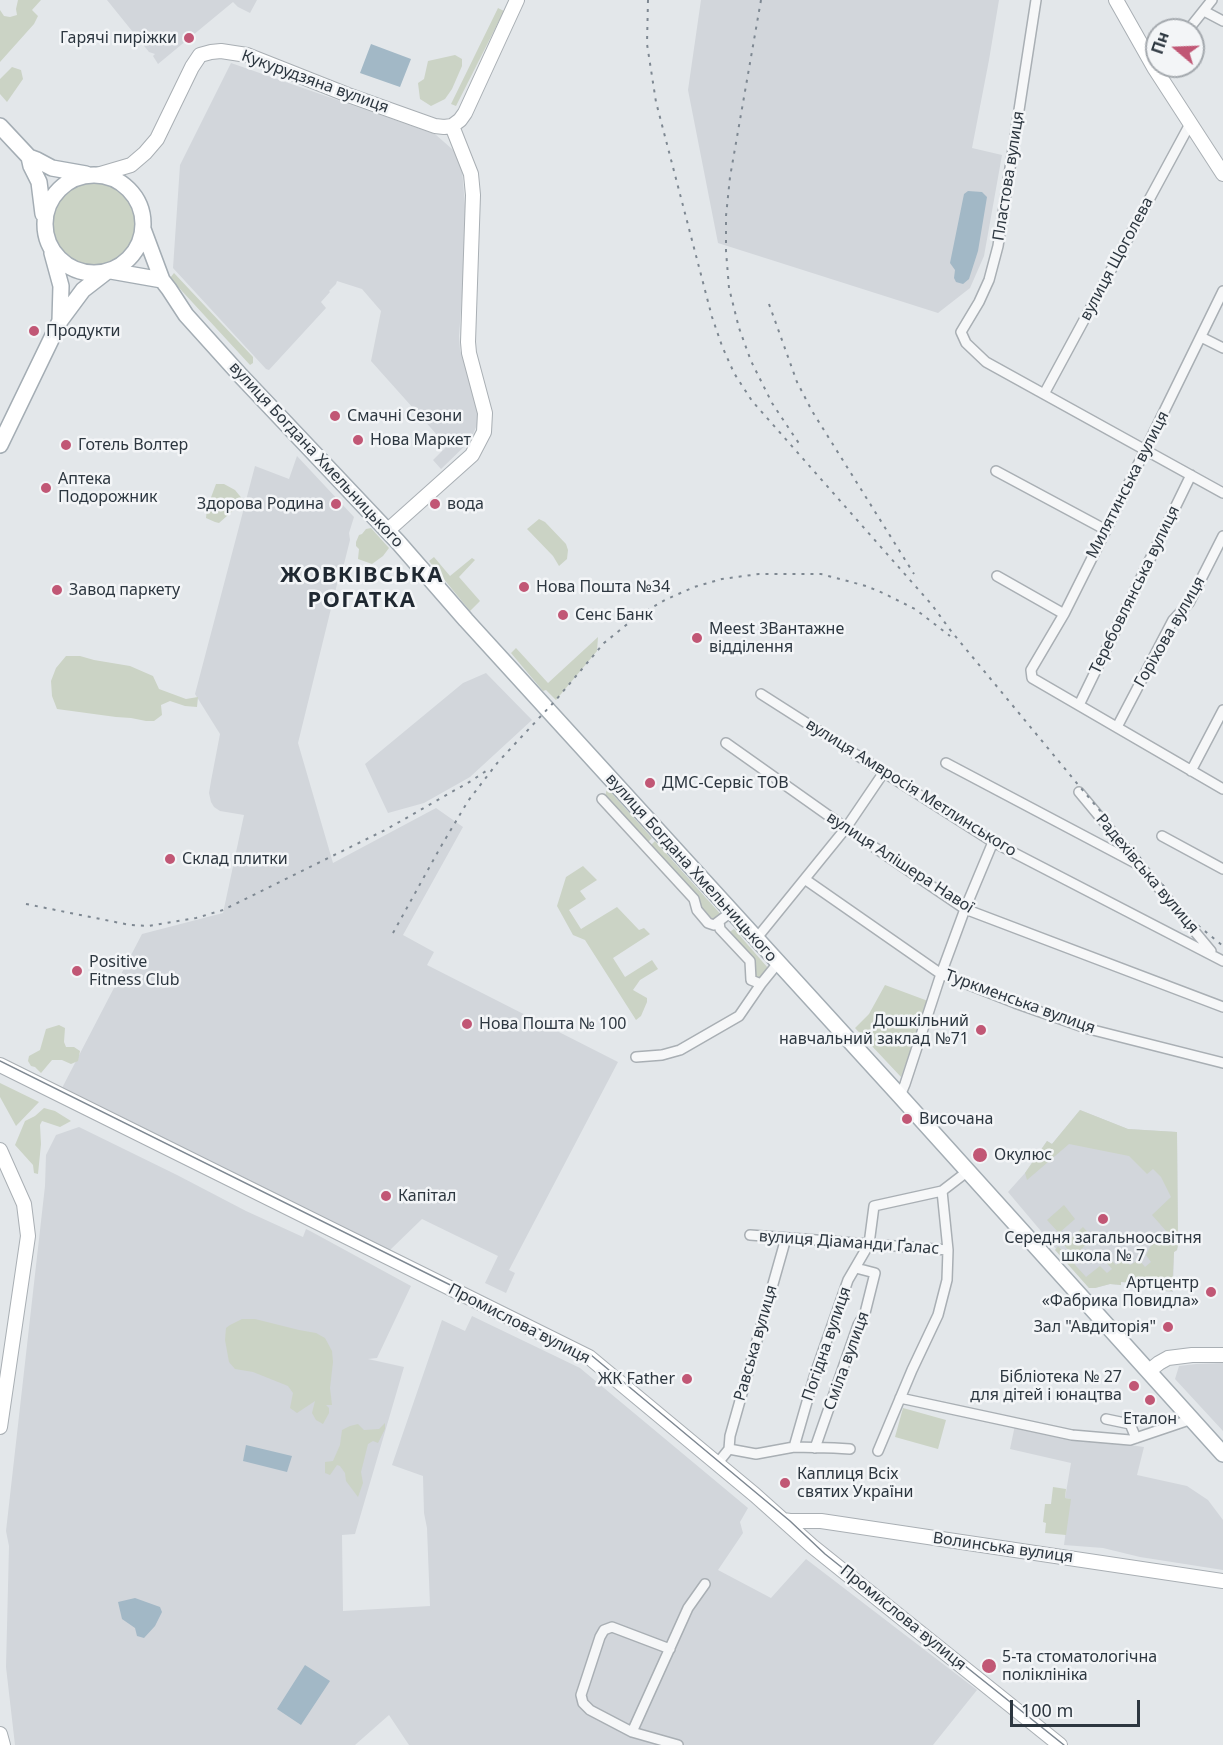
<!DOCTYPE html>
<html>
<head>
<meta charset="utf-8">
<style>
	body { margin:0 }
	#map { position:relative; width:1223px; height:1745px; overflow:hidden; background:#e3e7ea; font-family:"Noto Sans",sans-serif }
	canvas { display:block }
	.north { position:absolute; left:1145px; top:18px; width:60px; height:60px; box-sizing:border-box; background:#f3f5f7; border:2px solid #a4a9ae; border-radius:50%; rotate:289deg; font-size:16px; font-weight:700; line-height:24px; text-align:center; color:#2d3740 }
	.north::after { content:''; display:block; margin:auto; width:21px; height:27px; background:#c15775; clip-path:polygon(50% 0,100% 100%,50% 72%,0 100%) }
	.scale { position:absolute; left:1010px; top:1700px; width:130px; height:27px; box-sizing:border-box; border:3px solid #2d3740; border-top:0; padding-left:8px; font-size:18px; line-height:21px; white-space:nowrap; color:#2d3740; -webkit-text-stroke:4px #f3f5f7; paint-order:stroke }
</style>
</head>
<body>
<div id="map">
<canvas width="1223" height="1745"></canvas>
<div class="north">Пн</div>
<div class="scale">100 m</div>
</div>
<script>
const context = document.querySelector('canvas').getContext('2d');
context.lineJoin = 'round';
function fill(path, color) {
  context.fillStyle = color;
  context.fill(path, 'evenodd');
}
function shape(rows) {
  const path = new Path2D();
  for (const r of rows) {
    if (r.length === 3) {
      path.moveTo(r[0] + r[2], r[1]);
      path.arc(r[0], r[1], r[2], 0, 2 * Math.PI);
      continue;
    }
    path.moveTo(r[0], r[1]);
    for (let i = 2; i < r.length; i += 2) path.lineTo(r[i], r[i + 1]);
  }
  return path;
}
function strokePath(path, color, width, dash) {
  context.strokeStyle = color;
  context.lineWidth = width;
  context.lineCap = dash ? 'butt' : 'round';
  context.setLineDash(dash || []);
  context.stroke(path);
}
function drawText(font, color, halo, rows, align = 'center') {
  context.font = font + ' "Noto Sans",sans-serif';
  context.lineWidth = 5;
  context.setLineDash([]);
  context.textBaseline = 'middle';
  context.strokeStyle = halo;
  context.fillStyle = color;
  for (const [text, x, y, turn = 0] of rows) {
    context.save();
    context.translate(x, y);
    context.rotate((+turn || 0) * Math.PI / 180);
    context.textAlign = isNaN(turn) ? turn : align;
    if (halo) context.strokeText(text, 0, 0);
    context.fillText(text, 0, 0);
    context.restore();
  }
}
fill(shape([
	[107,0,257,0,250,13,238,7,233,2,158,64,153,56,155,54,149,52],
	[701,0,999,0,989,60,972,148,1002,155,984,256,970,288,938,313,718,243,688,90],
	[231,63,435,134,461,157,467,230,459,336,460,350,479,405,477,425,470,441,441,469,433,460,447,446,371,361,381,311,362,289,337,281,336,284,329,291,330,292,321,302,326,308,269,370,266,369,173,268,180,165],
	[297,456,354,517,349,533,350,540,340,580,338,580,298,743,333,863,436,808,463,827,403,935,434,952,427,965,618,1062,509,1270,515,1273,506,1293,485,1283,498,1256,422,1219,389,1251,62,1088,142,934,223,913,244,815,220,811,214,807,211,802,209,793,211,781,220,734,195,694,255,466,289,479],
	[486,673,532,720,470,777,424,803,388,813,365,764,463,683],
	[1080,1110,1128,1129,1177,1132,1178,1245,1177,1250,1174,1252,1173,1292,1152,1290,1152,1284,1121,1282,1121,1285,1110,1284,1095,1288,1089,1288,1008,1192,1025,1173,1047,1141,1052,1144],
	[79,1127,177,1175,246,1211,303,1237,306,1229,312,1232,411,1286,377,1358,368,1359,404,1367,355,1534,342,1535,343,1611,430,1606,427,1528,424,1513,423,1476,392,1465,442,1320,465,1331,472,1316,580,1368,748,1508,740,1522,743,1533,718,1570,771,1598,806,1559,977,1690,933,1745,409,1745,389,1715,355,1745,15,1745,6,1667,9,1546,6,1531,45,1186,46,1155,56,1135],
	[1223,1363,1223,1431,1175,1379,1179,1366,1196,1364],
	[1015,1425,1072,1437,1144,1447,1137,1475,1187,1486,1208,1500,1223,1520,1223,1570,1140,1557,1103,1548,1064,1545,1070,1499,1065,1498,1071,1463,1010,1449]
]), '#d2d6db');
fill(shape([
	[18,0,41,0,32,10,38,16,34,24,0,62,0,10,4,16,10,17,17,15,16,9],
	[498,8,504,11,456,106,451,104],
	[455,55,462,59,462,66,452,89,445,99,431,106,420,99,418,83,424,79,428,61],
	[12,67,21,70,23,79,7,102,0,94,0,79],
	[94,225,42],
	[174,273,253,357,253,363,250,365,170,278],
	[216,484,224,484,235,490,244,501,219,523,215,522,206,518,207,508],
	[539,519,545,522,566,544,568,550,567,559,559,566,553,556,527,529],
	[371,528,389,548,383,556,372,564,358,559,359,549,356,546,356,542,359,535,362,534,366,529],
	[434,557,450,576,472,558,475,560,459,577,480,601,470,611,429,561],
	[598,637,597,651,556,700,546,690,543,691,511,653,516,648,548,683],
	[66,656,80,656,94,660,130,666,153,676,159,689,186,699,198,697,197,707,185,706,170,701,161,705,162,715,154,721,146,721,131,718,116,717,57,709,52,696,51,681,56,668],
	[607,788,652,838,645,845,604,801],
	[655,841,724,918,714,925,648,848],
	[583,866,597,880,580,891,586,899,569,910,581,929,617,907,639,930,644,928,650,934,613,958,625,977,652,960,658,969,640,980,633,990,647,998,647,1002,641,1016,636,1020,585,940,573,935,557,906,566,877],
	[734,929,768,968,760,979,753,979,752,959,728,933],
	[885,985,928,1001,901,1077,855,1028,869,1014],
	[59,1025,65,1028,64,1042,66,1047,74,1047,80,1051,78,1061,71,1064,62,1060,52,1060,41,1073,35,1067,31,1066,28,1061,29,1056,40,1050,46,1029],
	[0,1083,39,1102,16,1126,0,1097],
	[44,1108,55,1111,71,1121,60,1127,42,1121,40,1125,41,1144,38,1174,34,1173,33,1165,15,1145,25,1121,35,1116],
	[1080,1110,1128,1129,1177,1132,1178,1245,1177,1250,1174,1252,1172,1291,1152,1290,1152,1284,1121,1282,1121,1285,1110,1284,1095,1288,1089,1288,1055,1250,1058,1246,1086,1277,1100,1266,1107,1273,1112,1269,1105,1261,1109,1258,1116,1265,1121,1260,1115,1253,1119,1252,1130,1265,1139,1260,1145,1267,1151,1262,1146,1255,1150,1247,1167,1232,1152,1215,1171,1197,1161,1177,1153,1169,1147,1174,1129,1156,1069,1144,1027,1180,1025,1173,1047,1141,1052,1144],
	[1064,1205,1075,1219,1059,1233,1047,1220],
	[1083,1227,1093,1238,1074,1256,1064,1245],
	[242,1319,255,1319,299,1330,316,1333,325,1338,332,1351,333,1362,330,1388,332,1405,326,1405,329,1408,329,1413,323,1424,316,1420,312,1413,315,1401,297,1413,290,1408,293,1393,288,1386,253,1372,235,1369,229,1362,225,1340,226,1328,230,1325],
	[903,1408,946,1420,938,1449,895,1437],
	[385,1423,385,1429,378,1443,373,1441,368,1444,361,1472,363,1483,358,1497,346,1481,345,1473,340,1466,337,1465,330,1475,325,1473,325,1462,333,1461,340,1445,342,1430,350,1426,358,1424,364,1430,379,1429],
	[1053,1487,1066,1489,1065,1498,1071,1499,1066,1535,1045,1533,1046,1523,1043,1522,1045,1504,1051,1504]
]), '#cbd3c5');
fill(shape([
	[371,44,411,59,400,87,360,73],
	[968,191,982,192,987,197,978,251,969,279,963,284,956,282,954,278,955,270,950,263,964,194],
	[246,1445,292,1456,287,1472,243,1461],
	[135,1598,160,1607,162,1612,155,1626,144,1638,137,1636,135,1628,122,1619,118,1602],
	[305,1665,330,1681,301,1725,277,1709]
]), '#a2b8c6');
const street = shape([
	[1036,0,998,246,989,280,979,302,961,332,966,343,986,362,1223,493],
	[1204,11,1223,21],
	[1188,30,1212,0],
	[1223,291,1106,530,1064,614,1031,670,1032,678,1223,789],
	[1201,337,1223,348],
	[1044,394,1190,124],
	[996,471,1106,530],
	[997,576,1064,614],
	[761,694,993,842,1223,961],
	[1079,705,1191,475],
	[1117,727,1173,620,1189,603,1223,536],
	[726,743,846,828,965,909,1223,1007],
	[946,763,1139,865],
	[1191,771,1223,710],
	[1079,792,1211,951],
	[602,799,694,899,697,910,708,923,714,925,731,912],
	[1162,836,1223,869],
	[806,880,941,974,1015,1003,1089,1029,1223,1063],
	[719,922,720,929,750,961,751,980,761,984,778,963],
	[756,939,846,828,884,772],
	[636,1057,662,1055,680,1050,739,1016,761,984],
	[900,1096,905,1084,941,974,965,909,993,842],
	[750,1235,948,1250],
	[900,1398,1072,1435,1130,1440,1192,1419],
	[1106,1419,1130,1424,1136,1438],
	[794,1447,815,1374,848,1280,869,1244,874,1206,942,1191,968,1171],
	[815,1448,858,1325,865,1313,875,1273,856,1268],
	[729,1449,730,1436,786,1238],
	[878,1451,912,1370,938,1315,947,1280,948,1250,942,1191],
	[717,1464,729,1449,756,1454,794,1447,834,1448,850,1449],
	[670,1649,612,1627,604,1630,600,1637,581,1695,583,1703,590,1710,632,1732,678,1745],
	[632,1732,688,1608,705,1584]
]);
const secondary = shape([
	[1116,0,1155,69,1223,174],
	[97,175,131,165,145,153,157,139,192,67,200,55,211,52,221,51,247,55,348,95,435,126,444,127,452,126,460,120,465,113,517,0],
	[387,531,472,455,484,432,485,413,469,353,468,342,473,195,471,174,452,126],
	[0,1065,589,1357,755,1495,812,1546,1060,1745],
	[0,1150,24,1204,28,1236,0,1427],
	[1149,1371,1159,1363,1168,1358,1192,1355,1223,1355],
	[783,1520,790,1521,821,1521,1223,1581],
	[0,1734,3,1745]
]);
const primary = shape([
	[0,126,29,157,31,166,39,182,43,214],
	[29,157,37,160,52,168,86,174],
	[94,224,49],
	[143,229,162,280,169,289,186,315,241,376,398,542,466,620,900,1096,1223,1454],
	[52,253,61,286,60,321],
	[111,271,162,280],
	[0,445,60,321,83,290,105,273]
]);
strokePath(street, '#a9afb4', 12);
strokePath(secondary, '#a9afb4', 16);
strokePath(primary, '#a4adb4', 18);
strokePath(street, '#f6f7f8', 9);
strokePath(secondary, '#fff', 14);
strokePath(primary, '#fff', 15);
strokePath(shape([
	[0,1061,591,1355,790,1521,825,1554,1064,1745]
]), '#7e8892', 1.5);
strokePath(shape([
	[648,0,647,44,656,102,712,317,722,346,734,373,752,401,932,605,951,631,1085,793,1195,923,1223,946],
	[761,0,730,177,726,216,726,251,729,288,739,328,751,361,772,403,800,445],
	[769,304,797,382,812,411,914,574],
	[26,904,130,925,149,926,196,918,223,910,387,829,471,781,486,771],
	[393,933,440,848,468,801,498,762,555,701,604,643,636,617,665,600,694,587,722,579,759,574,821,574,866,586,883,593,915,609,950,636]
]), '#7e8892', 2, [3, 6]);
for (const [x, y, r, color] of [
	[189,38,6,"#c15775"],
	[34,331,6,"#c15775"],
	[335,416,6,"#c15775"],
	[358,440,6,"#c15775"],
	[66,445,6,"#c15775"],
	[46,488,6,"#c15775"],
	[336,504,6,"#c15775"],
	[435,504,6,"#c15775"],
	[524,587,6,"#c15775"],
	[57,590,6,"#c15775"],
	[563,615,6,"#c15775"],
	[697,638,6,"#c15775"],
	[650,783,6,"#c15775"],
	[170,859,6,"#c15775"],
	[77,971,6,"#c15775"],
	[467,1024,6,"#c15775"],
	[981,1030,6,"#c15775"],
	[907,1119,6,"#c15775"],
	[980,1155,8,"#c15775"],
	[386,1196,6,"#c15775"],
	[1103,1219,6,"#c15775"],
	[1211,1292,6,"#c15775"],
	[1168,1327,6,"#c15775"],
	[687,1379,6,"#c15775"],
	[1134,1386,6,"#c15775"],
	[1150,1400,6,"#c15775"],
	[785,1483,6,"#c15775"],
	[989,1666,8,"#c15775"]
]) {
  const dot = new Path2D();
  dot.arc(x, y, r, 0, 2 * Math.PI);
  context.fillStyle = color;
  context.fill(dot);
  strokePath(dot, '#f3f5f7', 2);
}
drawText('16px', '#2d3740', '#f3f5f7', [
	["Гарячі пиріжки",177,38,"right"],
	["Продукти",46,331],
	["Смачні Сезони",347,416],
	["Нова Маркет",370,440],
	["Готель Волтер",78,445],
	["Аптека",58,479],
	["Подорожник",58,497],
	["Здорова Родина",324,504,"right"],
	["вода",447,504],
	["Нова Пошта №34",536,587],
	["Завод паркету",69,590],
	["Сенс Банк",575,615],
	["Meest 3Вантажне",709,629],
	["відділення",709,647],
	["ДМС-Сервіс ТОВ",662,783],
	["Склад плитки",182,859],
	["Positive",89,962],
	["Fitness Club",89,980],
	["Дошкільний",969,1021,"right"],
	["навчальний заклад №71",969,1039,"right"],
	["Нова Пошта № 100",479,1024],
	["Височана",919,1119],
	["Окулюс",994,1155],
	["Капітал",398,1196],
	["Середня загальноосвітня",1103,1238,"center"],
	["школа № 7",1103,1256,"center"],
	["Артцентр",1199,1283,"right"],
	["«Фабрика Повидла»",1199,1301,"right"],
	["Зал \"Авдиторія\"",1156,1327,"right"],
	["Бібліотека № 27",1122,1377,"right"],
	["для дітей і юнацтва",1122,1395,"right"],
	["ЖК Father",675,1379,"right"],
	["Еталон",1150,1419,"center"],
	["Каплиця Всіх",797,1474],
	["святих України",797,1492],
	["5-та стоматологічна",1002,1657],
	["поліклініка",1002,1675]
], 'left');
drawText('16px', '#2d3740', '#f3f5f7', [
	["Кукурудзяна вулиця",315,82,20],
	["Пластова вулиця",1009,176,-81],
	["вулиця Щоголева",1117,259,-62],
	["вулиця Богдана Хмельницького",316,455,47],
	["Милятинська вулиця",1128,485,-63],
	["Теребовлянська вулиця",1135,590,-64],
	["Горіхова вулиця",1170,632,-60],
	["вулиця Амвросія Метлинського",911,788,32],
	["вулиця Алішера Навої",900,863,33],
	["вулиця Богдана Хмельницького",691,868,48],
	["Радехівська вулиця",1147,874,50],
	["Туркменська вулиця",1020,1002,20],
	["вулиця Діаманди Ґалас",849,1243,4],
	["Промислова вулиця",519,1324,27],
	["Равська вулиця",756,1343,-74],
	["Погідна вулиця",827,1344,-71],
	["Сміла вулиця",847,1361,-70],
	["Волинська вулиця",1003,1548,8],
	["Промислова вулиця",903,1618,39]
]);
context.letterSpacing = '1.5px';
drawText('bold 22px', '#1f2831', '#f3f5f7', [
	["ЖОВКІВСЬКА",362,576],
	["РОГАТКА",362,601]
]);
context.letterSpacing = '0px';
</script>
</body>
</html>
